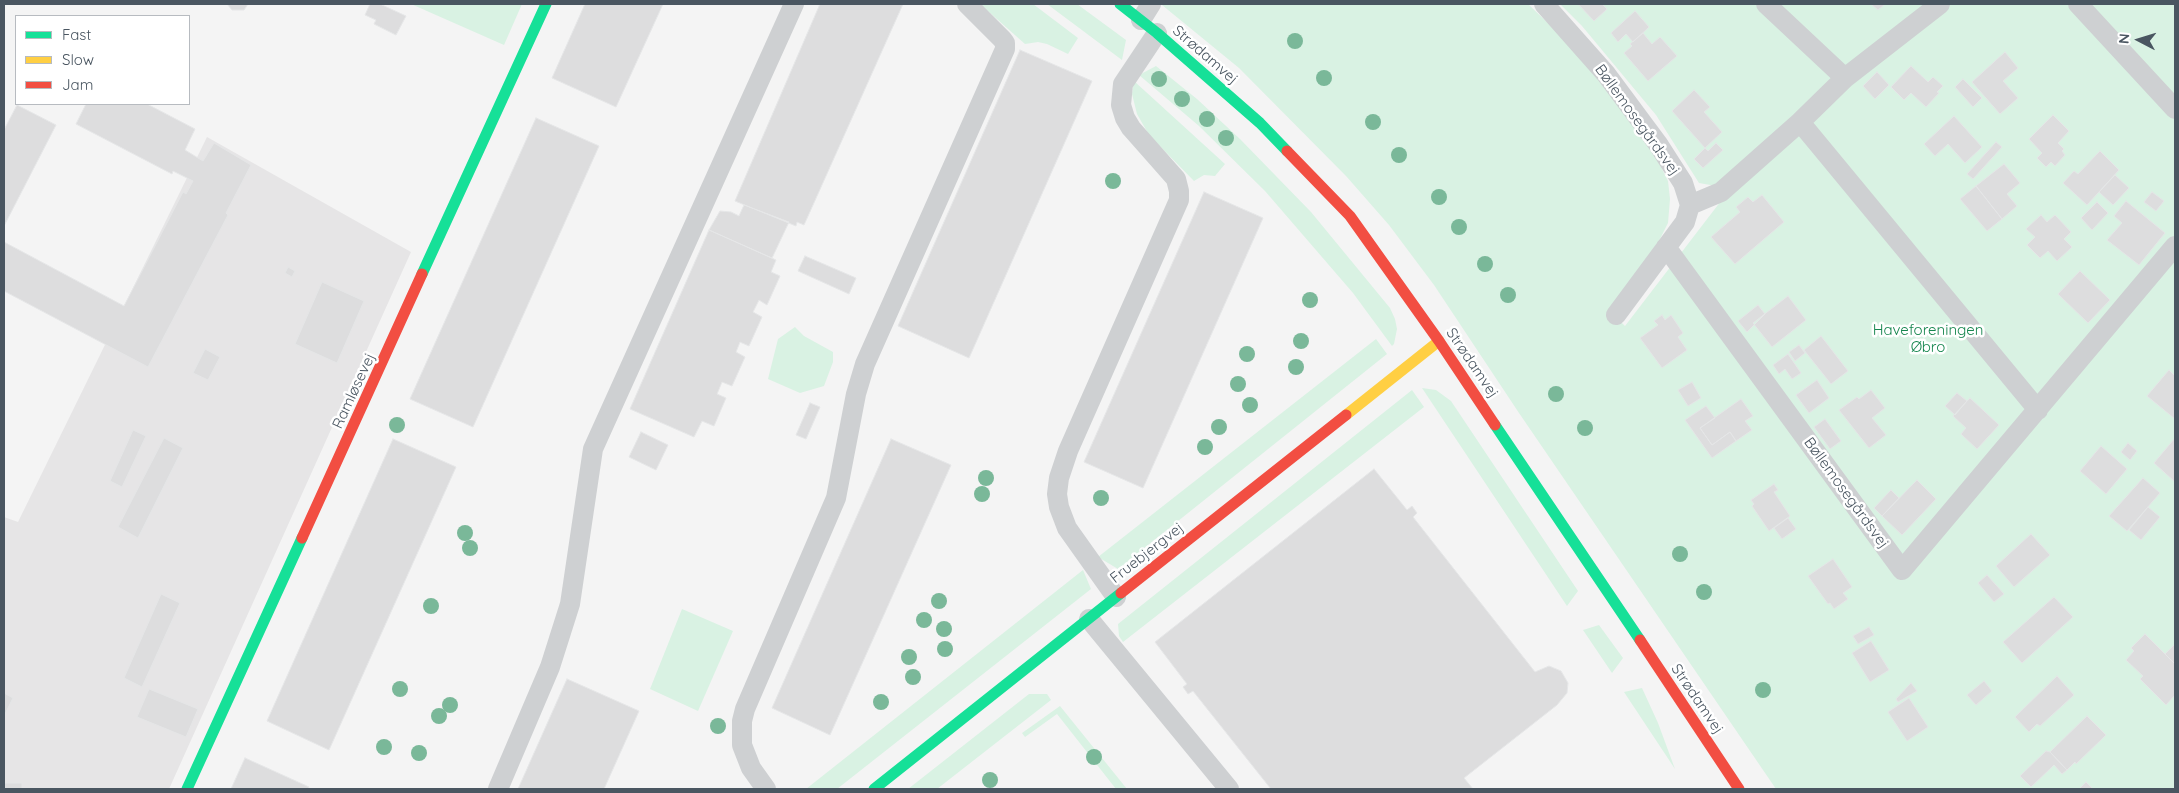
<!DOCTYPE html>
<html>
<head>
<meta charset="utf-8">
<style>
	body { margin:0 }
	#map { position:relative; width:2179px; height:793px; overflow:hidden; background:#f4f4f4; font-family:Quicksand,sans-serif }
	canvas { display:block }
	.frame { position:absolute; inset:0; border:5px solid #4a5661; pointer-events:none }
	.legend { position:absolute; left:15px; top:15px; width:175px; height:90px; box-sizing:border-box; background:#fff; border:1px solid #b7bbc0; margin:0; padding:6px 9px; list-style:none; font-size:15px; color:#4a5661 }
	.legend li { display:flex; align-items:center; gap:10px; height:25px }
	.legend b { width:25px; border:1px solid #b7bbc0 }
	.north { position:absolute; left:2114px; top:15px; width:50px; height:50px; -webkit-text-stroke:4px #fff; paint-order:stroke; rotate:275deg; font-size:14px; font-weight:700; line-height:20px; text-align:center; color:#4a5661 }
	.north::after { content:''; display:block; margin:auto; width:18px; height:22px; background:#4a5661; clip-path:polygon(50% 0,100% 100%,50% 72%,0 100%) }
</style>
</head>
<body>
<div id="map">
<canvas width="2179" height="793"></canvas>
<div class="frame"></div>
<ul class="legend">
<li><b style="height:6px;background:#16e098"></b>Fast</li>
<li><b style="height:6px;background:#ffcf43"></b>Slow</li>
<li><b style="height:6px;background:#f24e42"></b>Jam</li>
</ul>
<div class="north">N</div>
</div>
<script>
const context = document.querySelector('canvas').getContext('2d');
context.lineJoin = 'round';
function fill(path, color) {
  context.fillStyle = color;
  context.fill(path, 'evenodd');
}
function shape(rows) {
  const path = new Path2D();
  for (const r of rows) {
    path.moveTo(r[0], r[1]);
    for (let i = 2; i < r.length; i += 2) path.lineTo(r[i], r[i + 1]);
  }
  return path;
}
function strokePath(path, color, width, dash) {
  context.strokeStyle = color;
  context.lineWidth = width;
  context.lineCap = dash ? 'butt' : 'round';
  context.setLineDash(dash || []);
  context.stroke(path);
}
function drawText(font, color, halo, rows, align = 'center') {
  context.font = font + ' Quicksand,sans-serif';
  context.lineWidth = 5;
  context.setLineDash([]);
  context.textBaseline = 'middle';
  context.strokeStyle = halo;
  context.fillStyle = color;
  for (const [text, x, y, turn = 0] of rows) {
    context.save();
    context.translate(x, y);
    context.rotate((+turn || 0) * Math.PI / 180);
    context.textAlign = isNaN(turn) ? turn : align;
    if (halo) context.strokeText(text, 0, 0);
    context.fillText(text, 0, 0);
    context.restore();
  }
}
fill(shape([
	[207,137,411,252,169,789,4,789,4,517,18,522]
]), '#e6e5e6');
fill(shape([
	[411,4,522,4,504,45],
	[980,4,1033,4,1078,38,1068,54,1047,44,1038,42,1025,44],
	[1047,4,1077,4,1126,40,1122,60],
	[1163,4,1528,4,1552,27,1619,103,1654,153,1668,181,1670,199,1668,223,1651,257,1611,312,1625,326,1724,197,1716,186,1699,183,1656,115,1582,26,1560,4,2175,4,2175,789,1776,789,1519,413,1434,285,1389,225,1346,176,1239,68,1162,5],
	[1156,66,1197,99,1240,139,1311,212,1390,308,1395,319,1397,329,1394,344,1392,346,1353,293,1265,191,1199,126,1139,75],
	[1134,81,1225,164,1215,176,1204,175,1194,181,1149,135,1137,114,1132,94],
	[795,327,804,336,833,352,833,362,824,386,800,393,768,379,778,339],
	[1376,339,1387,354,1118,569,1098,557],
	[1422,388,1436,390,1451,401,1578,591,1567,606],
	[1412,390,1424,407,1123,642,1119,636,1118,624],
	[1083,570,1091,589,837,789,806,789],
	[682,609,733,631,698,711,650,689],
	[1599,625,1623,658,1612,673,1583,630],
	[1642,688,1658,723,1675,769,1624,692],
	[1029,694,1047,694,1051,700,937,789,908,789],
	[1060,706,1127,789,1116,789,1057,714,1025,737,1022,733]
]), '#d9f2e3');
const building = shape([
	[227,4,248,4,244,10,232,10,227,4],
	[370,4,380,4,406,16,396,35,374,24,376,20,365,15,370,4],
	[585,4,663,4,616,107,552,78,585,4],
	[820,4,903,4,804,225,797,222,796,226,735,201,820,4],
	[1578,4,1602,4,1607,9,1594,21,1578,4],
	[1871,4,1885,4,1878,10,1871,4],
	[1635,11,1649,27,1633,42,1626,34,1618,42,1611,33,1635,11],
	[1643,33,1652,44,1660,37,1677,56,1648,81,1624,53,1632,46,1630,44,1643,33],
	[1020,50,1092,81,969,358,898,326,1020,50],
	[2005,52,2018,68,2003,81,2018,98,2000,114,1972,82,2005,52],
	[1911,66,1928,82,1933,77,1943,86,1937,92,1939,93,1926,107,1911,93,1904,100,1891,87,1911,66],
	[1877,72,1889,85,1875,99,1863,86,1877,72],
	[1963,79,1982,98,1973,107,1955,87,1963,79],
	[1694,90,1710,107,1704,112,1722,132,1705,148,1672,111,1694,90],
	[86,104,147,104,195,129,185,150,203,161,214,143,251,165,226,213,228,215,148,367,4,291,4,242,124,306,183,192,186,194,193,181,173,171,172,174,76,124,86,104],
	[17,105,56,125,4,226,4,130,17,105],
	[2053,115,2069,131,2058,143,2064,149,2062,151,2065,155,2055,166,2051,162,2046,167,2037,158,2042,153,2029,139,2053,115],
	[1954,116,1982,147,1965,163,1948,144,1935,156,1924,144,1954,116],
	[536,118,599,146,473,427,410,399,536,118],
	[1996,142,2002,147,1973,179,1967,174,1996,142],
	[1716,143,1723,150,1703,168,1694,159,1705,148,1708,151,1716,143],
	[2100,151,2119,170,2087,205,2063,183,2074,171,2078,174,2100,151],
	[2004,164,2020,183,2007,194,2017,206,2002,219,1976,186,2004,164],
	[2115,175,2129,188,2113,205,2099,192,2115,175],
	[1976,186,2002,219,1987,231,1960,199,1976,186],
	[1204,192,1263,218,1143,488,1084,462,1204,192],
	[2152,192,2164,201,2156,211,2144,202,2152,192],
	[1762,195,1784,222,1735,264,1711,237,1740,212,1736,207,1748,197,1753,202,1762,195],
	[2126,201,2165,233,2139,265,2107,240,2122,223,2114,216,2126,201],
	[2097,202,2108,213,2092,230,2081,218,2097,202],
	[744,205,789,222,772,258,709,230,720,211,731,212,739,216,744,205],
	[2041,215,2047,222,2055,215,2071,232,2064,239,2072,247,2057,261,2048,251,2040,258,2027,245,2035,237,2026,229,2041,215],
	[709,230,776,260,771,272,780,276,767,305,759,300,753,312,762,317,749,346,740,342,736,352,745,357,732,386,722,382,717,394,726,398,714,426,702,421,694,437,630,409,709,230],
	[805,256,856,278,849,294,798,271,805,256],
	[288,267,295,271,292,277,285,273,288,267],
	[2080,271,2110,300,2088,323,2058,294,2080,271],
	[322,282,364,301,337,363,295,344,322,282],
	[1788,296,1806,320,1772,347,1753,323,1788,296],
	[1758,305,1765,314,1747,332,1738,321,1758,305],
	[1662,315,1665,320,1671,315,1683,333,1678,337,1687,350,1662,368,1640,338,1658,325,1654,321,1662,315],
	[1821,336,1848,371,1831,384,1804,350,1821,336],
	[1799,345,1805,353,1795,361,1789,352,1799,345],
	[205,349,220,357,208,380,193,373,205,349],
	[1788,354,1801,373,1792,379,1785,369,1779,374,1773,365,1788,354],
	[2169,370,2175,376,2175,419,2147,396,2169,370],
	[1817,380,1829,398,1809,413,1796,395,1817,380],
	[1692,382,1701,398,1688,406,1678,390,1692,382],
	[1871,390,1885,408,1872,418,1886,435,1869,448,1839,410,1857,397,1859,399,1871,390],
	[1957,393,1967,401,1955,415,1945,406,1957,393],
	[1970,398,1999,425,1977,449,1961,434,1966,428,1953,416,1970,398],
	[1741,399,1753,416,1745,421,1752,430,1736,441,1730,432,1712,445,1700,428,1741,399],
	[810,403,820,407,806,439,796,435,810,403],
	[1706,406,1715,418,1700,428,1712,445,1730,432,1736,441,1712,458,1685,420,1706,406],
	[1825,419,1841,441,1830,449,1814,427,1825,419],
	[133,430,146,436,122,487,110,481,133,430],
	[641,432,668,445,656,470,629,457,641,432],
	[164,438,183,448,138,538,118,527,164,438],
	[2175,438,2175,482,2154,463,2175,438],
	[393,439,456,467,329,750,267,721,393,439],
	[891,439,951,465,830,735,772,708,891,439],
	[2128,443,2137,451,2130,460,2121,452,2128,443],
	[2101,446,2127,469,2106,494,2080,471,2101,446],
	[1374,469,1407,510,1412,506,1417,513,1413,517,1535,672,1549,666,1561,671,1568,683,1567,693,1557,705,1464,778,1473,789,1271,789,1193,691,1188,694,1183,687,1187,684,1155,642,1374,469],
	[2143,478,2160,493,2127,531,2109,516,2143,478],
	[1917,480,1936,499,1902,535,1882,516,1917,480],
	[1774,484,1778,490,1774,492,1790,516,1769,531,1752,506,1754,504,1751,500,1774,484],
	[1891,490,1899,498,1882,516,1874,508,1891,490],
	[2148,507,2160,517,2141,540,2129,530,2148,507],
	[1788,518,1796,529,1782,539,1774,528,1788,518],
	[2031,534,2050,555,2014,587,1996,566,2031,534],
	[1833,559,1852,587,1843,593,1848,599,1834,609,1830,603,1828,604,1808,576,1833,559],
	[1987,575,2004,594,1994,602,1978,583,1987,575],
	[161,594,180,603,142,687,124,678,161,594],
	[2054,597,2073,617,2022,663,2003,642,2054,597],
	[1869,627,1874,635,1858,644,1853,636,1869,627],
	[2145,634,2175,664,2175,695,2166,705,2140,679,2143,676,2126,660,2134,651,2131,648,2145,634],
	[1871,641,1889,670,1870,682,1852,653,1871,641],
	[2175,644,2175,664,2165,654,2175,644],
	[2057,676,2074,695,2040,726,2037,724,2029,732,2015,717,2057,676],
	[567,679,639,711,604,789,518,789,567,679],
	[1984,681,1992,691,1976,705,1967,695,1984,681],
	[1911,683,1917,691,1898,702,1896,699,1911,683],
	[149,689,198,709,186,737,137,717,149,689],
	[4,693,13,698,4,716,4,693],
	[1909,698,1928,727,1907,741,1888,712,1909,698],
	[2087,716,2106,735,2076,764,2075,762,2067,770,2050,752,2087,716],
	[2046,751,2050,752,2067,770,2062,774,2054,765,2031,787,2020,776,2046,751],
	[245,758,309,787,308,789,231,789,245,758],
	[2086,782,2093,789,2079,789,2086,782],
	[4,783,22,783,22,789,4,789,4,783]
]);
fill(building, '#ddddde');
strokePath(building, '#e5e6e7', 1);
strokePath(shape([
	[1544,4,1606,74,1658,144,1683,183,1690,205,1685,222,1616,315],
	[1766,4,1845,78],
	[2078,4,2175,109],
	[1141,20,1151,4],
	[1800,122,2038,410],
	[1690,205,1721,192,1800,122,1845,78,1940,4],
	[1666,247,1902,570,2175,246],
	[1116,597,1067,528,1059,507,1057,494,1059,478,1068,451,1179,200,1179,191,1176,179,1131,128,1125,118,1121,105,1123,84,1157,33],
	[1089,619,1229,789],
	[498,789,550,667,570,604,593,449,794,4],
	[766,789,751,768,742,745,742,721,745,709,836,498,856,394,865,364,1005,49,1005,43,1002,39,967,4]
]), '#ced0d2', 20);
strokePath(shape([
	[1120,4,1157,33,1260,123,1287,151],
	[422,274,546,4],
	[1495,425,1640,640],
	[187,789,302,538],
	[874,789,1121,593]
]), '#16e098', 11);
strokePath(shape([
	[1346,415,1439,341]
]), '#ffcf43', 11);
strokePath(shape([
	[1287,151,1350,216,1439,341,1495,425],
	[302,538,422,274],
	[1121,593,1346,415],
	[1640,640,1739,789]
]), '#f24e42', 11);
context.fillStyle = '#7ab899';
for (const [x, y] of [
	[1295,41],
	[1324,78],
	[1159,79],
	[1182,99],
	[1207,119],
	[1373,122],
	[1226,138],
	[1399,155],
	[1113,181],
	[1439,197],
	[1459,227],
	[1485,264],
	[1508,295],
	[1310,300],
	[1301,341],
	[1247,354],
	[1296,367],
	[1238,384],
	[1556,394],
	[1250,405],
	[397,425],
	[1219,427],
	[1585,428],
	[1205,447],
	[986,478],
	[982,494],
	[1101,498],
	[465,533],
	[470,548],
	[1680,554],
	[1704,592],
	[939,601],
	[431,606],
	[924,620],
	[944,629],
	[945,649],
	[909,657],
	[913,677],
	[400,689],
	[1763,690],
	[881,702],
	[450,705],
	[439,716],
	[718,726],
	[384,747],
	[419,753],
	[1094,757],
	[990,780]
]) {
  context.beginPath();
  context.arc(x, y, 8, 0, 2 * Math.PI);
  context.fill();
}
drawText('15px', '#4a5661', '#fff', [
	["Strødamvej",1205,55,41],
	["Bøllemosegårdsvej",1637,120,54],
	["Strødamvej",1472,363,56],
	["Ramløsevej",354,391,-65],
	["Bøllemosegårdsvej",1846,493,54],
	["Fruebjergvej",1147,553,-38],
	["Strødamvej",1697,699,56]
]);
drawText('15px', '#17864f', '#fff', [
	["Haveforeningen",1928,330],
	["Øbro",1928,347]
]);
</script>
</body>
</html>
